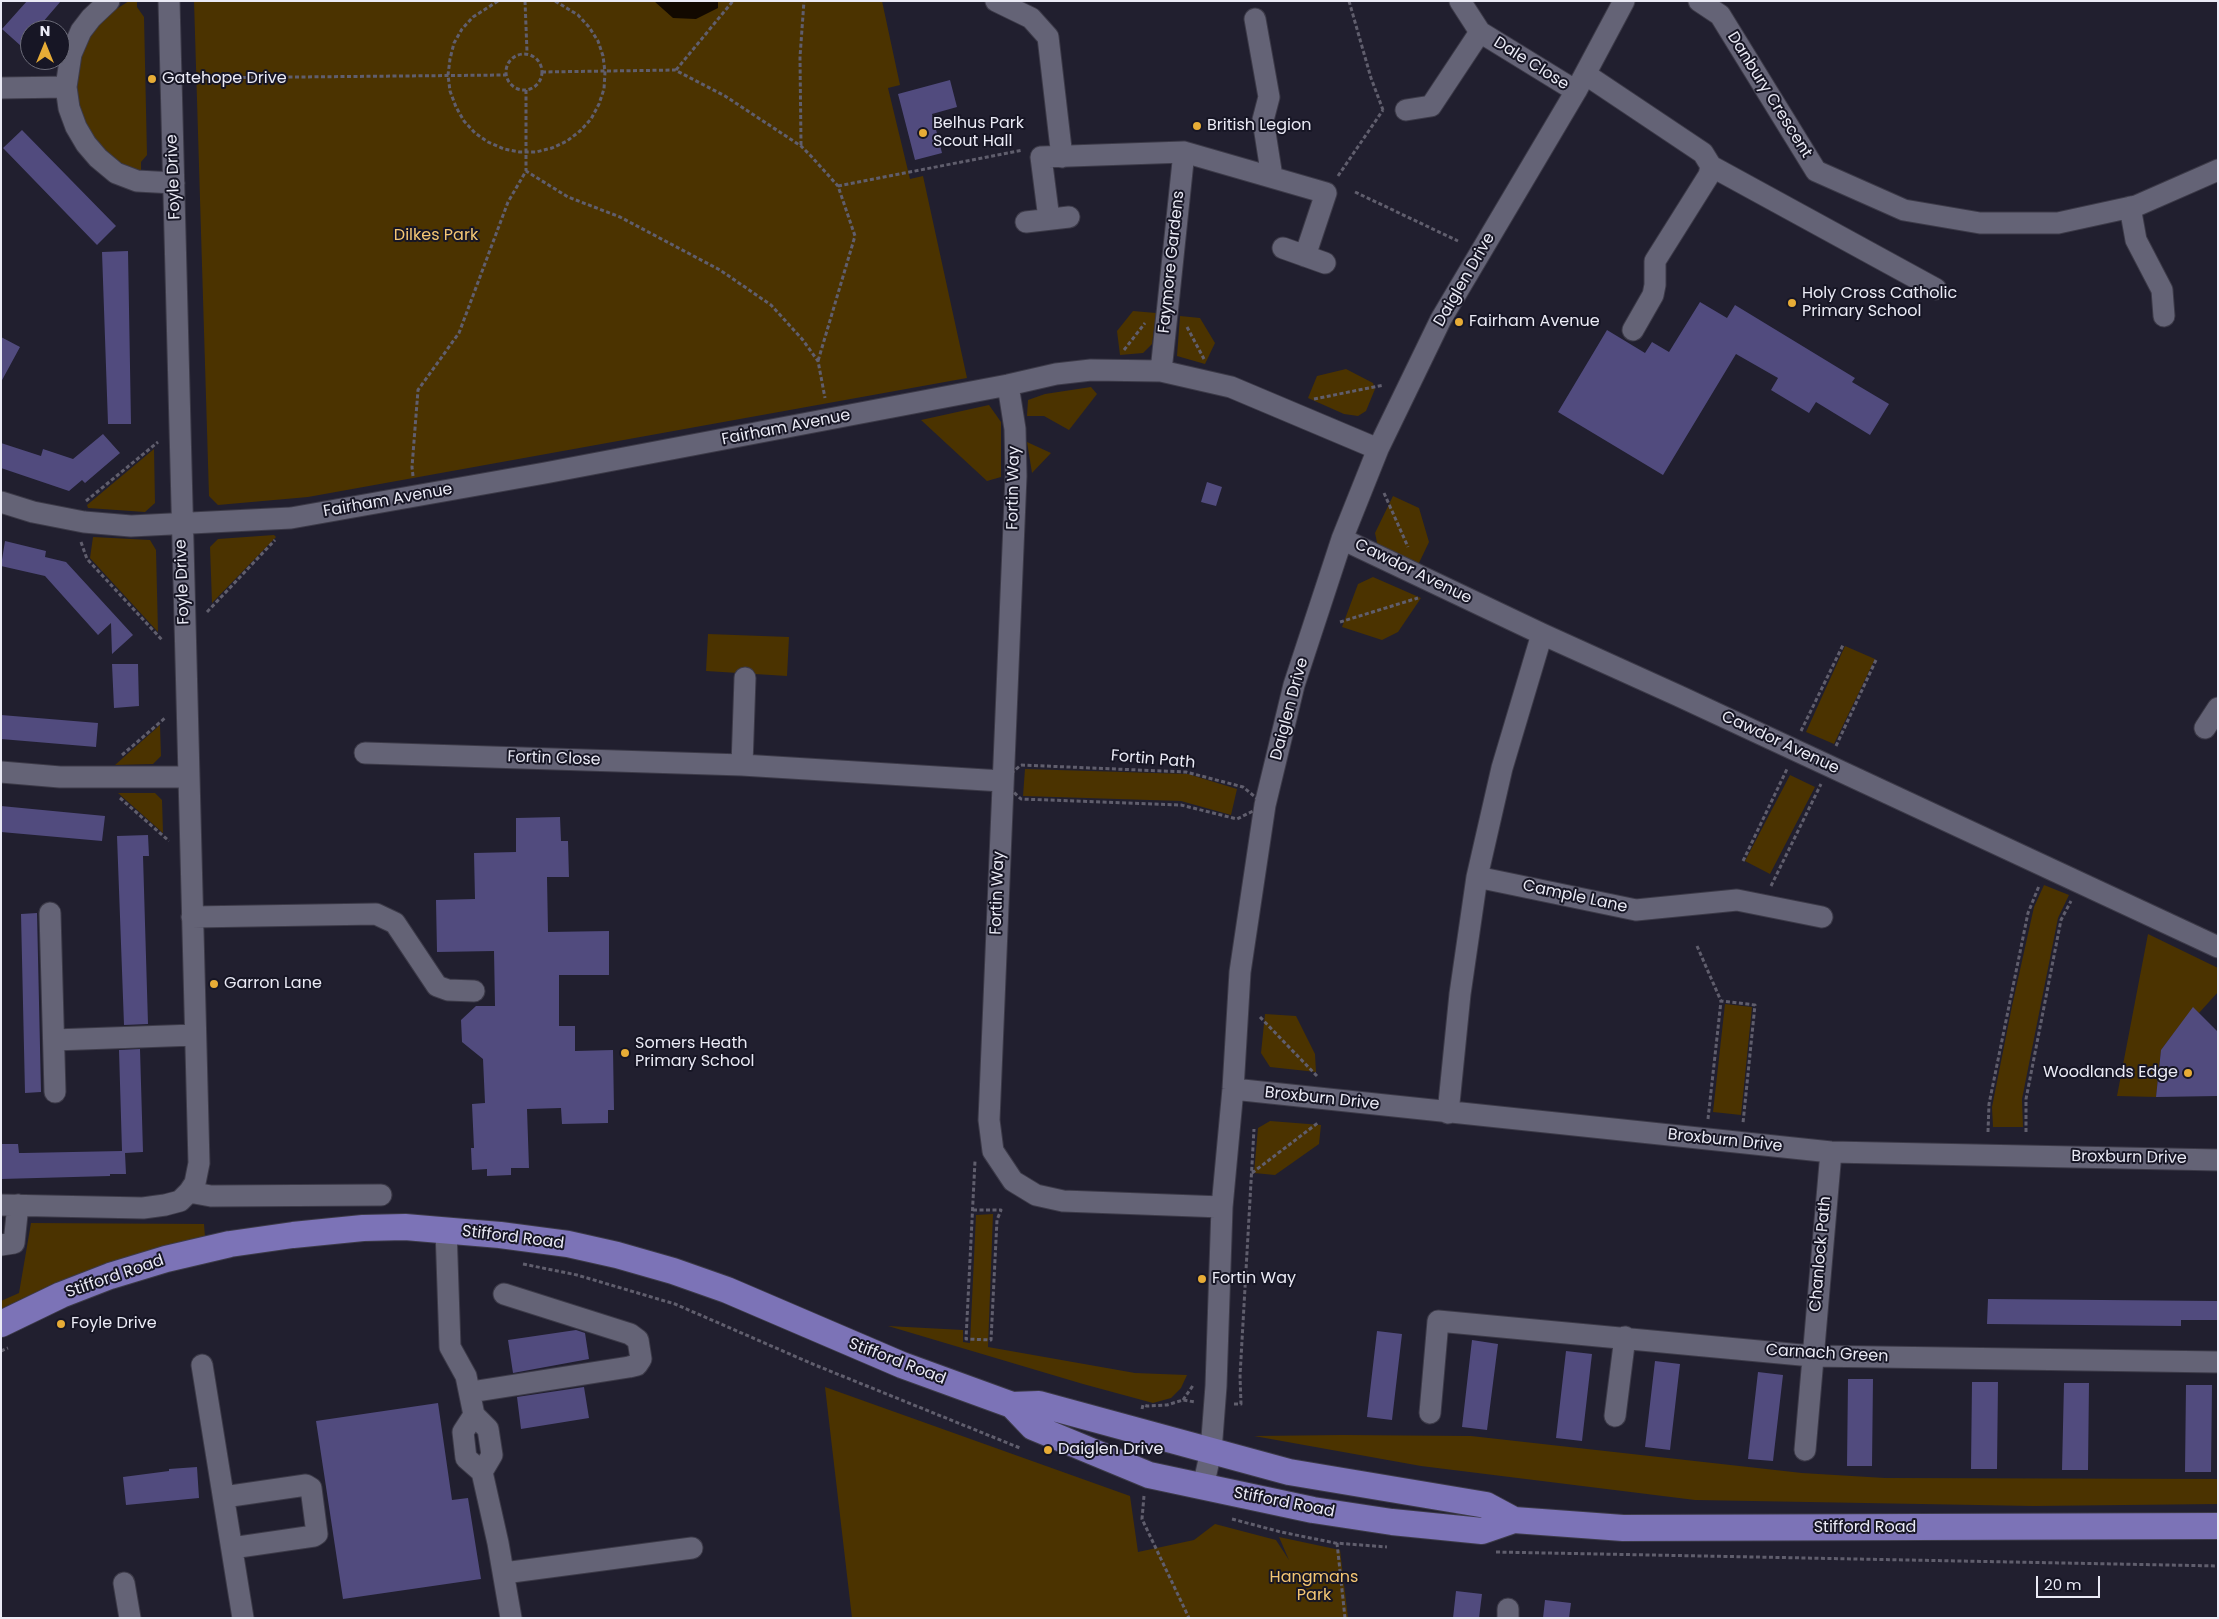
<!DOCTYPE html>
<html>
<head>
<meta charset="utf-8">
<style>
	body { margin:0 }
	#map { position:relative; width:2219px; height:1619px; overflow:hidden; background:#211f2f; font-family:Poppins,sans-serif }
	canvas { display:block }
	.frame { position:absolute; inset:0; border:2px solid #eaeaf5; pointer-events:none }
	.north { position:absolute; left:20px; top:20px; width:50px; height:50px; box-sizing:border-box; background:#171625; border:1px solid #6b6b78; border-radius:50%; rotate:0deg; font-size:14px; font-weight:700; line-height:20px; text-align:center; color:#eaeaf5 }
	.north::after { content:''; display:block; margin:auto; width:18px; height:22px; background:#e7ac36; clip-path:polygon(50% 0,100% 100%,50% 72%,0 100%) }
	.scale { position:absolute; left:2036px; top:1576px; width:64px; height:22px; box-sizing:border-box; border:2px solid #eaeaf5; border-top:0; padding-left:6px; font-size:15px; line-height:18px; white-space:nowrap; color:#eaeaf5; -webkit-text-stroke:4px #171625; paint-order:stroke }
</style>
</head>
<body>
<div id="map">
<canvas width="2219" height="1619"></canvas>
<div class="frame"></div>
<div class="north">N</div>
<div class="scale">20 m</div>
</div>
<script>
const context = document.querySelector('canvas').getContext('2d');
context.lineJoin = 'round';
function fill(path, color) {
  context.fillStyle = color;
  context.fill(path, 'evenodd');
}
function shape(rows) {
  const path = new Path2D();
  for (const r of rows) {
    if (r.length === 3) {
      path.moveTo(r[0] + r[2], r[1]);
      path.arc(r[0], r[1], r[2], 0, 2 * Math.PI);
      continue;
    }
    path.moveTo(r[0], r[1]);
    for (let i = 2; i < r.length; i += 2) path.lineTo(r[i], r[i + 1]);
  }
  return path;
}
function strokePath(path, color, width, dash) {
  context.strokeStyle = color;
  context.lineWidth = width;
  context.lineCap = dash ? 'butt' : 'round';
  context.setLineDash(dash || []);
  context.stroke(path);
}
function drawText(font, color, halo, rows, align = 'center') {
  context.font = font + ' Poppins,sans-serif';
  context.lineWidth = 4;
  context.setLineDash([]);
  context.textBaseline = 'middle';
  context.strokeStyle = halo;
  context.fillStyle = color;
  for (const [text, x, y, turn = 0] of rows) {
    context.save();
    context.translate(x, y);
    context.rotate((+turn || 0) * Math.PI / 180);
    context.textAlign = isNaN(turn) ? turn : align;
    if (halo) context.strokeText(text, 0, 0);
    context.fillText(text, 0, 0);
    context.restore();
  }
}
fill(shape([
	[129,1,137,1,137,7,144,17,147,155,141,162,141,172,120,163,100,147,87,130,78,106,75,88,83,46,95,28,107,15],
	[194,1,882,1,900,85,888,88,910,179,923,176,967,378,308,497,218,505,209,496],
	[1133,311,1156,313,1152,344,1143,353,1120,355,1117,331],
	[1180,316,1200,318,1215,343,1205,364,1177,356],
	[1346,369,1373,383,1375,389,1366,411,1358,416,1344,414,1308,398,1317,376],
	[1091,387,1097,394,1069,430,1044,416,1027,416,1028,400,1045,394],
	[989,405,1001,422,1001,477,987,481,921,420],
	[1027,442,1051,453,1032,473],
	[154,449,155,503,145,512,88,508,87,505],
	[1393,496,1419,508,1429,542,1418,565,1378,547,1375,533],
	[274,535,276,537,212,603,210,547,218,539],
	[93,537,150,540,156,550,158,632,90,558],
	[1373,577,1421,598,1398,632,1382,640,1342,627,1358,584],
	[708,634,789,637,787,676,706,671],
	[1845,646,1875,659,1834,744,1806,732],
	[160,725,161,756,153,764,115,765],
	[1025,769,1188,774,1237,789,1231,815,1181,801,1023,796],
	[1790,775,1815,787,1770,874,1745,861],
	[118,793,155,793,162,800,163,833],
	[2044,885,2069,895,2058,918,2022,1099,2023,1127,1993,1127,1992,1107,2012,1006,2034,907],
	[2148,934,2218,968,2218,992,2199,1013,2193,1008,2161,1050,2156,1097,2117,1096],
	[1725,1004,1752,1007,1741,1115,1713,1112],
	[1265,1014,1296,1016,1315,1054,1316,1072,1270,1067,1261,1053],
	[1270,1121,1321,1125,1319,1144,1275,1175,1254,1173,1258,1128],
	[993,1214,988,1347,1135,1373,1187,1375,1181,1388,1171,1398,1153,1403,1083,1384,888,1326,963,1330,963,1342,970,1343,976,1215],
	[31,1223,204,1224,205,1237,167,1245,72,1276,1,1309,1,1301,19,1293],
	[825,1387,1130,1496,1138,1552,1194,1540,1215,1524,1276,1540,1289,1560,1279,1537,1340,1550,1348,1618,852,1618],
	[1343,1435,1471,1436,1802,1473,1885,1478,2218,1479,2218,1504,2033,1506,1695,1500,1421,1466,1254,1436]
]), '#4b3300');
fill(shape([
	[654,1,718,1,718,8,696,19,673,18]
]), '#120900');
fill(shape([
	[27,1,61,1,36,30,30,30,30,37,21,46,2,29],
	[950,80,957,107,932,114,942,153,915,160,898,94],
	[22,130,116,226,97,245,3,148],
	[128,251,131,424,108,424,102,252],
	[1700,302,1727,318,1735,305,1855,378,1852,382,1889,404,1870,435,1816,402,1809,413,1771,390,1778,378,1736,354,1663,475,1558,412,1607,330,1645,353,1652,342,1669,352],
	[1,337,20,347,1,382],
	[103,434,120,453,85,483,82,480,69,491,1,468,1,443,41,456,43,449,73,459],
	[1207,482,1222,487,1216,506,1201,502],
	[5,541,46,551,45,557,66,562,133,635,112,654,111,623,98,635,45,576,1,566],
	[112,664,138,664,139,706,114,708],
	[1,715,98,723,96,747,1,739],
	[1,806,105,816,102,841,1,832],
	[560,817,561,841,568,841,569,877,547,877,548,932,609,931,609,975,559,975,559,1026,575,1026,575,1051,613,1050,614,1110,608,1110,608,1123,562,1124,561,1108,527,1109,529,1168,511,1168,511,1175,487,1176,487,1169,472,1170,471,1148,474,1148,472,1104,485,1103,483,1059,462,1042,461,1020,476,1006,495,1006,494,951,437,952,436,900,475,899,474,853,516,852,516,818],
	[148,835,149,856,143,856,148,1024,124,1025,117,836],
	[37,913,41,1092,25,1093,21,914],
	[2193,1007,2218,1032,2218,1096,2156,1097,2161,1050],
	[140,1049,143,1152,125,1153,126,1174,110,1174,110,1176,1,1179,1,1144,18,1144,19,1153,23,1153,122,1151,119,1050],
	[1988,1299,2218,1301,2218,1320,2181,1320,2181,1326,1987,1324],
	[576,1330,585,1333,589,1359,513,1373,508,1340],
	[1377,1331,1402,1334,1392,1420,1367,1417],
	[1472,1340,1498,1344,1487,1430,1462,1427],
	[1566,1351,1592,1354,1582,1441,1556,1438],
	[1655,1361,1680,1364,1670,1450,1645,1447],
	[1758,1372,1783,1375,1773,1461,1748,1459],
	[1848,1379,1873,1379,1872,1466,1847,1466],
	[1972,1382,1998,1382,1997,1469,1971,1469],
	[2064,1383,2089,1383,2088,1470,2062,1470],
	[2186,1385,2212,1385,2211,1472,2185,1472],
	[584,1387,589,1418,521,1429,517,1397],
	[438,1403,452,1500,468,1498,481,1579,343,1599,316,1421],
	[197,1467,199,1498,126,1505,123,1477,169,1471,169,1469],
	[1456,1591,1482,1594,1479,1618,1453,1618],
	[1545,1600,1571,1603,1569,1618,1543,1618]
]), '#514b7e');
const minor = shape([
	[109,1,91,18,81,31,71,54,66,87,69,108,76,127,86,144,98,158,116,173,137,181,174,183],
	[996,1,1031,18,1048,37,1062,157],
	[1460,1,1480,32],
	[1699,1,1720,15,1816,171,1904,210,1980,223,2058,223,2136,206,2218,170],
	[1255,19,1269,97,1263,120,1272,177],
	[1585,74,1703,153,1711,166,1709,175,1655,261,1655,285,1653,295,1633,330],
	[1,88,66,87],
	[1406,110,1431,106,1480,32,1576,91],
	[1711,166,1936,289],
	[2130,207,2136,240,2162,290,2164,316],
	[1049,219,1041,157,1184,152],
	[1026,222,1069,217],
	[1283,248,1325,263],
	[1161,371,1184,152,1326,193,1305,256],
	[1008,385,1015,429,1016,476,989,1120,993,1151,1013,1181,1036,1195,1063,1201,1222,1207],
	[1,502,33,512,84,522,131,526,291,518,545,473,1008,385,1056,374,1091,370,1161,371,1231,387,1378,449],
	[1342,539,1542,634,1679,696,2218,947],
	[2205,728,2218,708],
	[365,753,742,765,1002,781],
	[742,765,745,678],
	[1,772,60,777,189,777],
	[1477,877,1636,910,1737,900,1822,917],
	[50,913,55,1092],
	[192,917,376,914,395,923,437,986,448,990,474,991],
	[54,1040,195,1035],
	[1233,1089,1831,1152,2218,1160],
	[1448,1113,1460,994,1477,877,1502,768,1542,634],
	[189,1192,211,1196,381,1195],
	[1,1205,143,1208,165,1205,180,1201,189,1192,195,1183,199,1163,169,1],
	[446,1229,450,1347,466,1376,474,1415,488,1429,492,1455,482,1472,466,1458,463,1432,474,1415],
	[1,1245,14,1243,18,1205],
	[202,1365,243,1618],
	[471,1392,629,1367,637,1365,641,1359,638,1340,630,1334,504,1294],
	[1430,1413,1438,1321,1812,1356,2218,1362],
	[1615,1416,1625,1337],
	[1805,1450,1831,1152],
	[482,1472,498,1543,511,1618],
	[1203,1487,1211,1451,1216,1386,1222,1207,1233,1089,1240,972,1265,805,1294,685,1342,539,1378,449,1441,319,1576,91,1624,1],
	[224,1497,306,1485,311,1488,317,1534,314,1536,232,1548],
	[504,1573,692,1548],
	[124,1583,130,1618],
	[1508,1618,1508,1609]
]);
const major = shape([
	[1,1324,61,1295,110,1276,166,1259,230,1244,293,1235,363,1228,405,1227,500,1235,568,1244,617,1255,673,1271,727,1290,902,1365,1012,1405,1039,1404,1289,1472,1486,1505,1514,1520],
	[1012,1405,1033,1427,1149,1475,1313,1510,1392,1522,1482,1531,1514,1520,1623,1528,2218,1526]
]);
strokePath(minor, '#3c3a48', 23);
strokePath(major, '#3c3a48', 28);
strokePath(shape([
	[498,1,473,17,462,29,454,43,450,59,448,75,450,91,456,107,464,121,475,133,488,142,504,149,520,152,536,152,552,148,567,141,580,131,591,119,599,104,604,89,605,72,603,56,598,41,589,27,578,15,555,1],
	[525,1,527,52],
	[1349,1,1371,78,1383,110,1385,110],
	[524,72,18],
	[676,70,733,1],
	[542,72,675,70,725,96,801,146,810,155,838,186,855,236,818,361],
	[191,78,506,75],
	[526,90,526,171],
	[801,145,800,57,804,1],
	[1338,176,1383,110],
	[838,186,1023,150],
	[1355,192,1458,241],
	[1187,327,1204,359],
	[1124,350,1145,323],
	[1314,399,1384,385],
	[413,476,412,467,418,390,459,333,508,202,526,171,568,197,620,217,720,270,771,305,802,339,818,361,825,398],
	[1384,493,1408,547],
	[86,501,158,442],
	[81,542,87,559,163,641],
	[207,612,275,540],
	[1340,622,1418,598],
	[1801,731,1843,645],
	[1836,746,1876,660],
	[122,755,165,718],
	[1021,765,1186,772,1243,787,1265,805,1237,819,1181,805,1021,799,1002,781,1021,765],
	[120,798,169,841],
	[1743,861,1787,769],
	[1771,886,1821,784],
	[1697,946,1721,1001,1755,1005,1743,1123],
	[1260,1017,1317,1076],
	[1708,1119,1721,1001],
	[1988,1132,1989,1104,2028,913,2039,886],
	[2026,1132,2026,1099,2061,920,2071,901],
	[1252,1173,1319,1122],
	[973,1210,1001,1210,997,1220,991,1340,966,1339,975,1161],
	[523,1264,577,1275,675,1304,815,1365,1020,1448],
	[1,1351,8,1348],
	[1183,1400,1194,1384],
	[1234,1404,1241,1404,1240,1376,1254,1129],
	[1142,1409,1143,1405,1147,1406,1167,1405,1183,1400,1195,1402],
	[1144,1496,1142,1519,1189,1618],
	[1232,1519,1281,1532,1335,1543,1387,1547],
	[1337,1543,1345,1618],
	[1496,1552,2218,1566]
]), '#605e6d', 3, [4, 2.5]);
strokePath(minor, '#646376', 21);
strokePath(major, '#7c73b7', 26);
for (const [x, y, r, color] of [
	[152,79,5,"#e7ac36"],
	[1197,126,5,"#e7ac36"],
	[923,133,5,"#e7ac36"],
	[1792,303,5,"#e7ac36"],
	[1459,322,5,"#e7ac36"],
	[214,984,5,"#e7ac36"],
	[625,1053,5,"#e7ac36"],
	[2188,1073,5,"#e7ac36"],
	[1202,1279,5,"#e7ac36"],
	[61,1324,5,"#e7ac36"],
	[1048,1450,5,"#e7ac36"]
]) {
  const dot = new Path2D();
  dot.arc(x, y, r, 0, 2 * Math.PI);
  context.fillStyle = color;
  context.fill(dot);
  strokePath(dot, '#171625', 2);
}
drawText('16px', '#eaeaf5', '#171625', [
	["Dale Close",1531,64,32],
	["Danbury Crescent",1769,95,58],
	["Foyle Drive",174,177,-92],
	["Faymore Gardens",1172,262,-84],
	["Daiglen Drive",1465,280,-60],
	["Fairham Avenue",786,428,-11],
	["Fortin Way",1014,488,-89],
	["Fairham Avenue",388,501,-10],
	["Cawdor Avenue",1413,572,26],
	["Foyle Drive",183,582,-92],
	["Daiglen Drive",1290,709,-75],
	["Cawdor Avenue",1780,743,25],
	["Fortin Close",554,759,2],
	["Fortin Path",1153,760,5],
	["Fortin Way",998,893,-88],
	["Cample Lane",1575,897,12],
	["Broxburn Drive",1322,1099,6],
	["Broxburn Drive",1725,1141,6],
	["Broxburn Drive",2129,1158,1],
	["Stifford Road",513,1238,7],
	["Chanlock Path",1821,1254,-85],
	["Stifford Road",115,1277,-19],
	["Carnach Green",1827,1354,3],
	["Stifford Road",897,1362,21],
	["Stifford Road",1284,1503,11],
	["Stifford Road",1865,1528]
]);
drawText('16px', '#eaeaf5', '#171625', [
	["Gatehope Drive",162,79],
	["Belhus Park",933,124],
	["Scout Hall",933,142],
	["British Legion",1207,126],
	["Holy Cross Catholic",1802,294],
	["Primary School",1802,312],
	["Fairham Avenue",1469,322],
	["Garron Lane",224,984],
	["Somers Heath",635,1044],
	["Primary School",635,1062],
	["Woodlands Edge",2178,1073,"right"],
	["Fortin Way",1212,1279],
	["Foyle Drive",71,1324],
	["Daiglen Drive",1058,1450]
], 'left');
drawText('16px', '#f4c674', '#171625', [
	["Dilkes Park",436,236],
	["Hangmans",1314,1578],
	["Park",1314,1596]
]);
</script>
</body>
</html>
